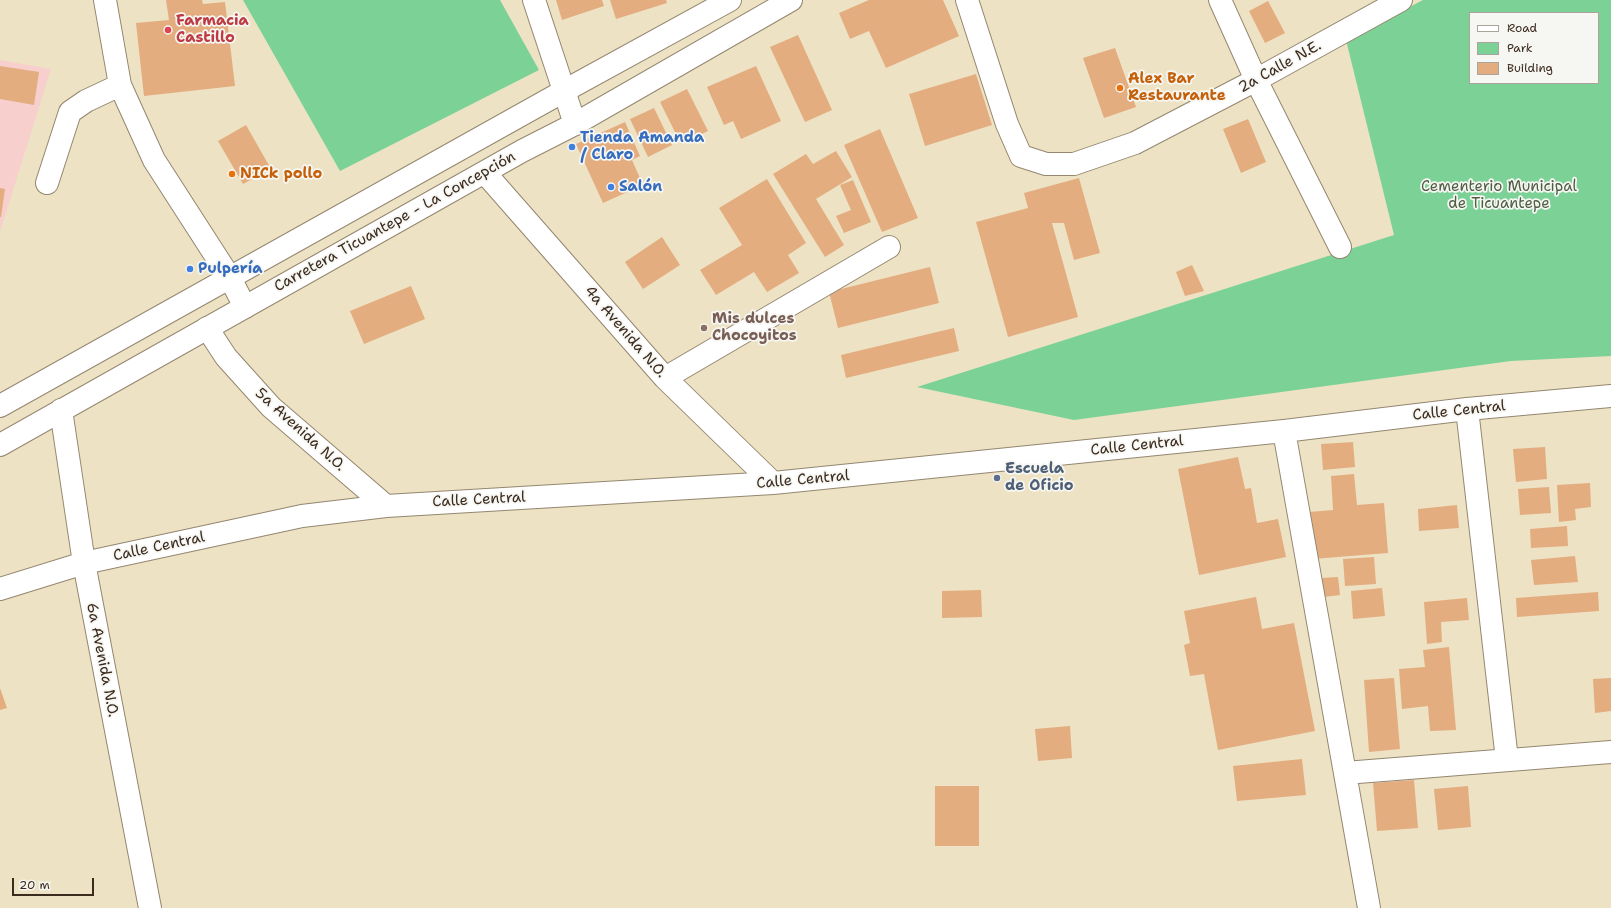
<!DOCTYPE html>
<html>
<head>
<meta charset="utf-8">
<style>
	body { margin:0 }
	#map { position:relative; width:1611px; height:908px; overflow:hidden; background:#ede2c3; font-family:"Shantell Sans",sans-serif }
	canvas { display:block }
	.legend { position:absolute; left:1469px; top:12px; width:130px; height:72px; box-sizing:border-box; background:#f6f6f2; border:1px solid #aba49d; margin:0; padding:5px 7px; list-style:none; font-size:12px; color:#3b2a1e }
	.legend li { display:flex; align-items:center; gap:8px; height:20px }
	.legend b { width:20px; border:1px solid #aba49d }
	.scale { position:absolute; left:12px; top:878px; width:82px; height:18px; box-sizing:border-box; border:2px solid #3b2a1e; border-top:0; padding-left:5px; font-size:12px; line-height:14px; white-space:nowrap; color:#3b2a1e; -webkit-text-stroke:3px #f6f6f2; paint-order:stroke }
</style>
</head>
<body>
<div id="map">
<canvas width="1611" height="908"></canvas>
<ul class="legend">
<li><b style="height:5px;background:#fff"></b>Road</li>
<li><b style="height:11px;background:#7cd296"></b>Park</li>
<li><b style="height:11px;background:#e3ad80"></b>Building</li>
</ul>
<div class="scale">20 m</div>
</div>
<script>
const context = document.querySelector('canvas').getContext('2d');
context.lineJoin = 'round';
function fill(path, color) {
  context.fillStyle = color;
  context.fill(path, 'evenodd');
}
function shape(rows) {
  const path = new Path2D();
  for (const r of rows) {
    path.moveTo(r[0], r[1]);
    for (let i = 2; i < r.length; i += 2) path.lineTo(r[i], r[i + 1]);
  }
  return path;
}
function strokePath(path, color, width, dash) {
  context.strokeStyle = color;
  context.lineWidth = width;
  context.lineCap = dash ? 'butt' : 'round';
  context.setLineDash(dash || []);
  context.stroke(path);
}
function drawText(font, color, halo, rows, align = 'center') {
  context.font = font + ' "Shantell Sans",sans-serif';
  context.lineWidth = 3.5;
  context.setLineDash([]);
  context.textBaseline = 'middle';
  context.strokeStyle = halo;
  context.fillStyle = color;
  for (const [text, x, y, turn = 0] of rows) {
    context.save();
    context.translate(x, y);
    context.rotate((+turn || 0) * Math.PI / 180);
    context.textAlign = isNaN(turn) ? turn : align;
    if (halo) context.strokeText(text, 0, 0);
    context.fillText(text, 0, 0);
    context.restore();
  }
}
fill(shape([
	[0,60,51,69,0,232]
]), '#f7d0ce');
fill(shape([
	[243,0,500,0,539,70,340,171],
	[1423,0,1611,0,1611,356,1511,361,1074,420,917,387,1394,235,1346,40],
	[1470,13,1598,13,1598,83,1470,83]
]), '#7cd296');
fill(shape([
	[166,0,202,0,203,4,225,2,235,86,144,96,136,23,169,20],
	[556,0,602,0,604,6,562,20],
	[610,0,666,0,667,3,616,19],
	[869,0,943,0,959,36,886,68,869,31,850,39,839,13],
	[1268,1,1285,33,1265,43,1249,11],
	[798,35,832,110,805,122,770,47],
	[1115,48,1136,107,1104,118,1083,58],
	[0,66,39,72,34,105,0,99],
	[756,66,781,121,741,139,733,121,724,125,707,87],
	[976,74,992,125,925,146,909,94],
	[687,89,708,131,681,144,660,102],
	[654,108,672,145,648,157,630,119],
	[1248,119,1266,162,1241,173,1223,129],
	[625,122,640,156,632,160,643,185,603,203,576,144],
	[246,125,271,169,243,184,218,141],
	[880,129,918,218,882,232,844,145],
	[836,151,852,177,816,199,844,245,825,257,773,174,806,154,813,164],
	[1079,178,1100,253,1074,260,1064,223,1052,223,1078,317,1008,337,976,222,1028,208,1024,193],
	[767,179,806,243,788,255,799,273,767,292,754,272,716,295,700,270,742,245,719,208],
	[853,180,871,222,844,233,836,216,851,210,840,185],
	[0,188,5,189,1,217,0,217],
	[662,237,680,265,643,289,625,262],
	[1192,265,1204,291,1185,296,1176,272],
	[930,267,939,303,838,328,829,292],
	[411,286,425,319,364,344,350,311],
	[954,328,959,351,846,378,841,355],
	[1353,442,1355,467,1323,470,1321,444],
	[1545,447,1547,479,1516,482,1513,449],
	[1238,457,1245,489,1251,488,1257,523,1278,519,1286,557,1199,575,1178,469],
	[1354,474,1357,505,1384,503,1388,553,1313,559,1309,512,1333,510,1331,476],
	[1590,483,1591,507,1575,509,1576,520,1559,522,1557,485],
	[1549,487,1551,513,1520,515,1518,489],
	[1457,505,1459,528,1419,531,1418,509],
	[1567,526,1568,546,1531,548,1530,529],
	[1575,556,1578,582,1534,585,1531,560],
	[1374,557,1376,584,1345,586,1343,559],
	[1338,577,1340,595,1323,597,1321,578],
	[1382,588,1385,616,1353,619,1351,591],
	[981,590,982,617,942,618,942,591],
	[1598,592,1599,611,1517,617,1516,598],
	[1256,597,1262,629,1294,623,1315,731,1218,750,1204,674,1190,676,1184,645,1190,643,1184,611],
	[1467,598,1469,620,1441,622,1442,642,1427,644,1424,602],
	[1449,647,1456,730,1430,731,1428,706,1402,709,1399,669,1425,667,1423,650],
	[1394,678,1400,749,1369,752,1364,680],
	[1611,678,1611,711,1595,713,1593,679],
	[0,688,7,708,0,710],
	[1070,726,1072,758,1038,761,1035,729],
	[1302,759,1306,795,1237,801,1233,766],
	[1414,780,1418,828,1377,831,1373,783],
	[935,786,979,786,979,846,935,846],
	[1468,786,1471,827,1438,830,1434,789]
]), '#e3ad80');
const minor = shape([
	[105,0,120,85,154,160,230,278,245,307],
	[534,0,575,124],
	[967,0,1007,124,1021,156,1046,164,1074,164,1135,143,1256,80,1401,0],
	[1220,0,1256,80,1340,247],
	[485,173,665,378,773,483],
	[47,183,70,112,86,101,120,85],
	[207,328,226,357,271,407,386,506],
	[665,378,889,247],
	[1467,409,1507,760],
	[61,410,84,563,150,908],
	[1284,431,1369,908],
	[0,589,84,563,302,516,386,506,773,483,1284,431,1467,409,1611,396],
	[1345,773,1611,752]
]);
const major = shape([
	[0,406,564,91,730,0],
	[0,445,522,151,575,124,791,0]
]);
strokePath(minor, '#948670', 24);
strokePath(major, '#948670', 24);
strokePath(minor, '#fff', 22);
strokePath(major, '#fff', 22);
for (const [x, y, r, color] of [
	[168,30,4,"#e0444e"],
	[1120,88,4,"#e8710a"],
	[572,147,4,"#3f7fe0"],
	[232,174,4,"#e8710a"],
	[611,187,4,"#3f7fe0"],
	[190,269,4,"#3f7fe0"],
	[704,328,4,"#8d6e63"],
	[997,478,4,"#5c6f8a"]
]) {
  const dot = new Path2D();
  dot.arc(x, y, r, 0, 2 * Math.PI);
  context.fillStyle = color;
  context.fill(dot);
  strokePath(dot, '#f6f6f2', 1.5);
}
drawText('bold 15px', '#be3a42', '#f6f6f2', [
	["Farmacia",176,21],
	["Castillo",176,38]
], 'left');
drawText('15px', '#3b2a1e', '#f6f6f2', [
	["2a Calle N.E.",1280,67,-29],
	["Carretera Ticuantepe - La Concepción",395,222,-29],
	["4a Avenida N.O.",625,332,49],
	["Calle Central",1459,411,-6],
	["5a Avenida N.O.",300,430,42],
	["Calle Central",1137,446,-6],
	["Calle Central",803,480,-5],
	["Calle Central",479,500,-3],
	["Calle Central",159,547,-12],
	["6a Avenida N.O.",102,660,79]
]);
drawText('bold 15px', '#c56008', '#f6f6f2', [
	["Alex Bar",1128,79],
	["Restaurante",1128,96],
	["NICk pollo",240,174]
], 'left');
drawText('bold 15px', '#366cbe', '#f6f6f2', [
	["Tienda Amanda",580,138],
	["/ Claro",580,155],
	["Salón",619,187],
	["Pulpería",198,269]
], 'left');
drawText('15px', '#4e5c42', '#f6f6f2', [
	["Cementerio Municipal",1499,187],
	["de Ticuantepe",1499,204]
]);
drawText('bold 15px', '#785e54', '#f6f6f2', [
	["Mis dulces",712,319],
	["Chocoyitos",712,336]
], 'left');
drawText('bold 15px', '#4e5e75', '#f6f6f2', [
	["Escuela",1005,469],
	["de Oficio",1005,486]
], 'left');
</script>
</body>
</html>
